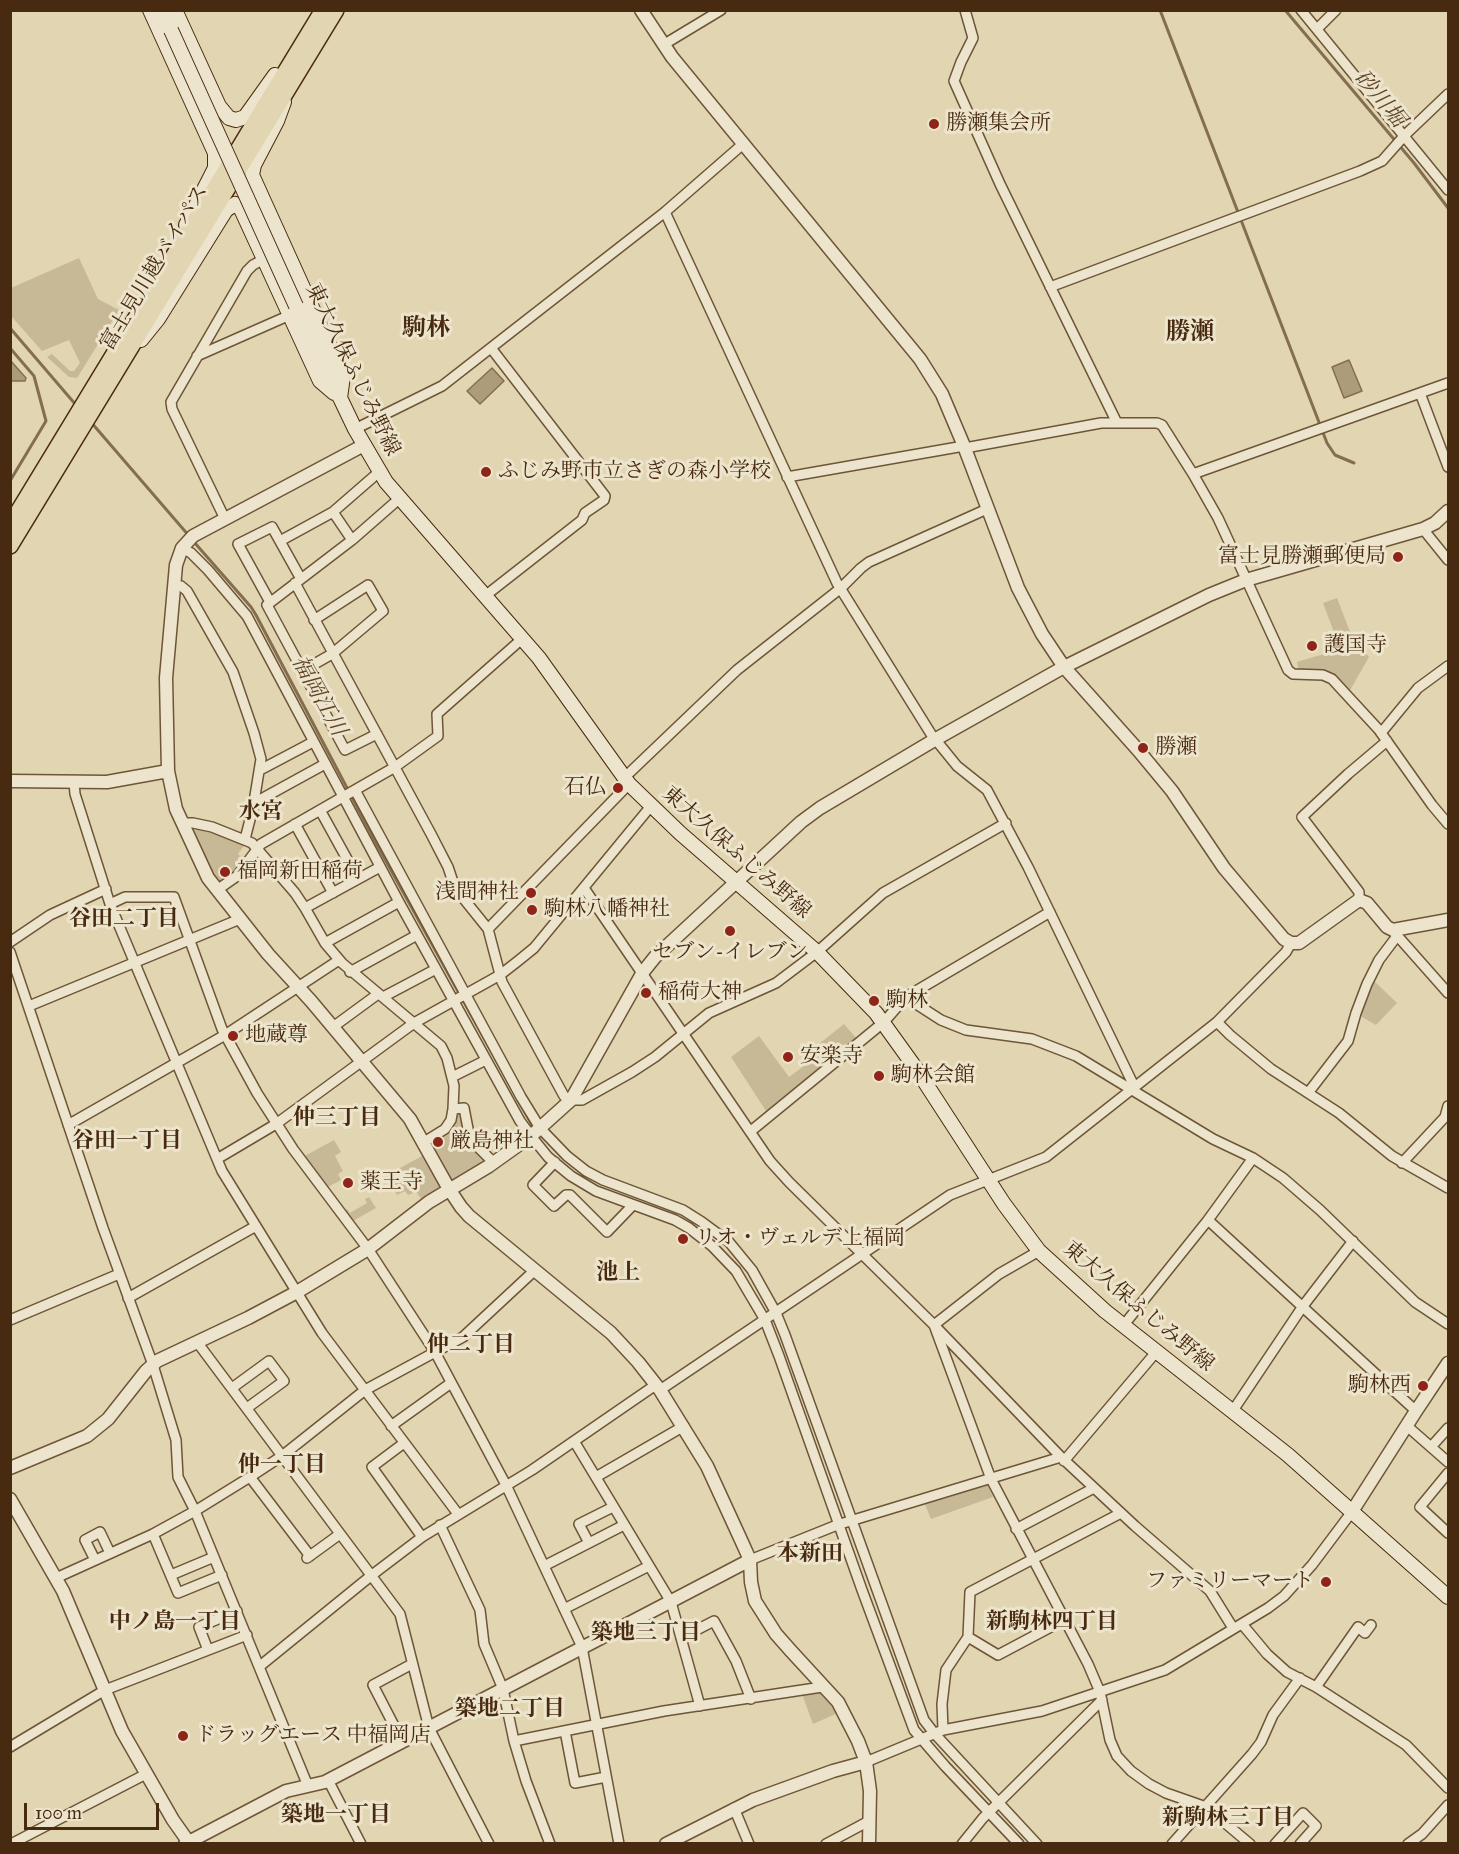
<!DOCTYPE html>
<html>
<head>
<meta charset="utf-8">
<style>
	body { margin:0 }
	#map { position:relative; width:1459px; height:1854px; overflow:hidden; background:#e1d6b1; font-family:"IM FELL Great Primer",serif }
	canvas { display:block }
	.frame { position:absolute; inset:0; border:12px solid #482a10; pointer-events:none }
	.scale { position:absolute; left:24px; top:1803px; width:135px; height:27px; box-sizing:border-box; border:3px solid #482a10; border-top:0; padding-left:8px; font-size:18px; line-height:21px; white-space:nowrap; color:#482a10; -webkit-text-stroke:4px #ece4cc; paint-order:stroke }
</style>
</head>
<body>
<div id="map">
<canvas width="1459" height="1854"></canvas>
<div class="frame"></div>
<div class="scale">100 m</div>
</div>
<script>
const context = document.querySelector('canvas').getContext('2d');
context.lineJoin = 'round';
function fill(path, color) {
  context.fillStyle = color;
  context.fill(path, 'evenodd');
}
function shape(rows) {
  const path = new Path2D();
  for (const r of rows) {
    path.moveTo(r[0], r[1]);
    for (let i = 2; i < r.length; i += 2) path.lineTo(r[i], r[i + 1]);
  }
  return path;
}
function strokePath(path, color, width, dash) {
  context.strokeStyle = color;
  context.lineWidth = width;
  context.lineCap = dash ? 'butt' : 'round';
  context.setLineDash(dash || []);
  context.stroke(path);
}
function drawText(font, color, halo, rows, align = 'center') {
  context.font = font + ' "IM FELL Great Primer","Noto Serif JP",serif';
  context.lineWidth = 6;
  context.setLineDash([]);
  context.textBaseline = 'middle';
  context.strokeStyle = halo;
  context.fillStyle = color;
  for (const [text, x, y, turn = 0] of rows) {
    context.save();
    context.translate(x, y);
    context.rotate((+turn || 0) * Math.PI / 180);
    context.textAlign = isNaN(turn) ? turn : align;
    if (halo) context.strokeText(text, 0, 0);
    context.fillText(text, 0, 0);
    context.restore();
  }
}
fill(shape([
	[79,258,98,299,119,310,77,378,69,377,47,357,52,354,70,371,74,371,80,363,69,340,42,351,11,316,11,288],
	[1337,598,1352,637,1369,657,1349,692,1330,674,1299,671,1297,662,1324,654,1324,651,1332,647,1327,635,1334,632,1323,603],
	[195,829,228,837,245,844,238,854,246,861,237,873,220,885,216,881,193,831],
	[1372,979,1397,1003,1376,1025,1357,1014],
	[844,1024,858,1040,768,1114,731,1057,759,1036,789,1077,824,1051,819,1044],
	[455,1111,462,1113,468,1140,488,1160,487,1163,454,1180,448,1178,431,1140],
	[334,1140,341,1152,335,1156,343,1171,338,1174,341,1180,326,1188,303,1157],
	[424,1155,426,1155,440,1187,423,1201,416,1192,408,1195,405,1191,397,1195,387,1175],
	[369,1197,376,1208,351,1222,336,1201,337,1199,345,1210,347,1209,350,1213,367,1203,365,1199],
	[987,1484,993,1497,931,1519,924,1502],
	[817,1693,821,1693,838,1713,813,1724,802,1694]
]), '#c7b996');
const water = shape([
	[10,360,26,378,25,381,11,381,10,360],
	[1349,360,1362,391,1344,398,1332,367,1349,360],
	[492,368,504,381,480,404,467,391,492,368]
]);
fill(water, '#ad9c7a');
strokePath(water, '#856e50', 1.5);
strokePath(shape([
	[1160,10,1327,443,1335,455,1354,463],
	[1285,10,1414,163,1448,208],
	[10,328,76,405],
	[10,348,34,376,46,421,10,481],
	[90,421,190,537],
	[194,542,251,607,256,615,376,843,532,1125]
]), '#856e50', 3);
const minor = shape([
	[965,10,973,38,961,62,954,81,1000,184,1117,423],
	[1301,10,1448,190],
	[1317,29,1336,10],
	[663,45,721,10],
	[665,212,837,583,931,734,957,766,987,790,1028,867,1134,1086],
	[1050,287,1360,171,1382,161,1405,135,1448,94],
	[197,356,290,315],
	[1420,393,1448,467],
	[355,429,442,386,665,212,743,144],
	[965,448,1101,423,1157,423,1162,425,1193,474,1218,518,1288,670,1293,674,1323,675,1332,679,1379,730,1432,805,1448,824],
	[1193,474,1448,383],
	[787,477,964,446],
	[333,512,352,540],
	[225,519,172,409,171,402,247,271,253,265,264,259],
	[1423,529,1448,560],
	[280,541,333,512,379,472],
	[182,548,191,553,208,570,247,616,399,902,520,1121,531,1136,548,1157,571,1176,596,1191,675,1220,689,1228,712,1246,736,1271,765,1320,779,1356,862,1590,914,1730,945,1766,1019,1844],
	[295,583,431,834,448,867,455,888,488,929],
	[174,585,181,586,187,591,233,672,254,733,261,759,253,808,245,839],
	[485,596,582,520,585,513,604,500,605,496,491,348],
	[270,602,238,544,272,527,301,579],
	[302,671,332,654,383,611,368,585,314,620],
	[1381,733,1418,688,1448,666],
	[377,734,345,750,267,605,352,540,400,498],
	[260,770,313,742],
	[624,778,737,670,841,588,861,568,869,562,987,509],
	[74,782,75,794,110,904,222,1171,322,1333,458,1514],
	[629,784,488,929,502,982,564,1096,571,1100,582,1100,632,1072,655,1057,709,1013,776,983,817,952,883,893,1006,823],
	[355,790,521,1097,540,1128,567,1156,586,1171,603,1180,683,1210,702,1222,729,1242,752,1270,776,1313,785,1335,924,1720,934,1733,1037,1844],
	[254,803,325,764],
	[320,810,358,879],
	[182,823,193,823,212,827,252,843,295,893,305,908,325,943,342,963,441,1046,447,1058,454,1086,453,1109,451,1120,445,1129,424,1142],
	[295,824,333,893],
	[584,888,770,1161,789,1182,934,1325,1061,1457,1135,1526,1210,1591,1233,1628],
	[217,890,237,876,261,844,395,767,438,736,437,714,523,638],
	[1359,900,1359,892,1302,817,1348,774,1387,741],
	[110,904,125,897,174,897,222,1029,257,1093,293,1149,368,1249,435,1352,506,1485,582,1647,619,1844],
	[305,908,380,867],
	[1394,932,1448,993],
	[10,942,50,915,106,889],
	[325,943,399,902],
	[10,952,103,1228,153,1365,176,1440,178,1477,195,1511,308,1786],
	[350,972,417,935],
	[383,997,436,969],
	[910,1000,941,1020,966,1030,1032,1039,1076,1056,1213,1139,1253,1158,1283,1178,1320,1210,1415,1302,1448,1324],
	[29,1006,240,919],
	[1217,1022,1230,1035,1271,1069,1339,1113,1392,1156,1448,1188],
	[333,1027,378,994],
	[452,1077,486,1060],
	[1308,1093,1348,1041,1356,1013,1367,984,1379,960,1397,936],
	[453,1109,464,1108,470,1139,494,1163],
	[68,1125,225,1035,339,960],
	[751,1131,884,1022,903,1000,910,1000,911,994,1050,912],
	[217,1159,276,1124,414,1023,500,975,518,961,534,948,651,806],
	[555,1162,533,1185,554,1206,566,1195,570,1195,607,1232,633,1205],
	[1402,1163,1445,1117,1448,1106],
	[1208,1220,1253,1158],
	[1039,1251,999,1274,934,1325,991,1479,1088,1664,1100,1692,1110,1740,1117,1756,1131,1771,1149,1784,1166,1793,1206,1807,1250,1844],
	[128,1298,256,1226],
	[10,1320,119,1274],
	[1123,1326,1208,1220,1416,1411],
	[197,1342,400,1614,429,1728,489,1844],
	[232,1388,269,1361,284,1381,247,1408],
	[660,1390,950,1195,1046,1157,1217,1022,1286,952,1291,943],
	[1232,1412,1303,1306,1353,1241],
	[391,1426,451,1383],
	[1407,1426,1448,1462],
	[574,1441,671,1602,700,1706],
	[404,1443,372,1467,422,1537],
	[1431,1447,1448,1428],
	[1064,1461,1157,1351],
	[1448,1473,1420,1507,1448,1533],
	[250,1477,310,1556],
	[596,1477,684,1426],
	[440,1525,480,1610,484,1644,503,1689,514,1741,526,1781,550,1844],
	[1016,1529,1094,1488],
	[153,1534,178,1593,222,1575],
	[589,1543,624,1525],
	[307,1558,340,1534],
	[95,1560,85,1540,100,1532,110,1553],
	[750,1560,837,1525,1061,1457],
	[544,1566,589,1543,579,1524,613,1507],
	[171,1575,214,1557],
	[56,1578,153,1534,195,1511,250,1477,282,1456,365,1390,463,1337,534,1271],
	[564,1609,649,1566],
	[1242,1624,1267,1654,1287,1672,1316,1687,1406,1745,1448,1788],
	[968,1637,998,1655,1064,1620],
	[681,1638,714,1621,736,1661,751,1699],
	[208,1650,199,1627,237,1611],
	[260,1666,372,1575,422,1537,532,1470,657,1384],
	[1316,1687,1358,1627,1365,1633,1371,1625],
	[943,1730,942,1704,946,1670,968,1637,970,1592,1121,1513],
	[565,1731,575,1783,606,1777],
	[402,1741,373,1685,412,1664],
	[514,1741,664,1711,822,1687],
	[10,1747,105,1690,247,1635],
	[866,1762,943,1730,1042,1711,1165,1670,1268,1608,1284,1596,1312,1565,1351,1513],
	[328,1780,361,1844],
	[734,1808,749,1844],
	[11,1844,146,1774],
	[826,1844,869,1821],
	[962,1844,983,1818,1102,1700],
	[1172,1844,1252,1754,1261,1742,1273,1715,1300,1678],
	[1275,1844,1303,1813,1316,1826,1300,1844],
	[1408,1844,1422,1834,1448,1805]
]);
const tertiary = shape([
	[641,10,672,57,920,359,942,394,964,446,1018,588,1042,634,1064,667,1138,750,1172,791,1224,868,1284,939,1291,943,1299,943,1359,900,1367,903,1387,927,1393,930,1448,920],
	[364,445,193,536,182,548,176,565,166,678,168,771,176,809,208,878,268,954,311,1001,410,1119,449,1189,461,1207,469,1216,611,1333,638,1362,660,1390,707,1466,741,1540,750,1560,751,1582,755,1601,776,1634,791,1651,838,1702,858,1741,866,1762,870,1791,869,1844],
	[10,781,107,782,168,771],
	[10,1468,87,1436,108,1419,146,1371,157,1361,248,1318,297,1292,368,1249,429,1202,489,1166,531,1136,571,1100,643,972,655,957,801,822,820,808,936,739,1064,667,1209,595,1246,580,1423,529,1435,523,1448,511],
	[10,1499,63,1591,122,1731,173,1820,190,1844],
	[1351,1513,1416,1411,1448,1363],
	[185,1844,286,1791,325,1782,750,1560],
	[666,1844,753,1800,833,1771,866,1762]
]);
const secondary = shape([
	[150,10,215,153,215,168,186,225],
	[162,10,171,30],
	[175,10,219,106,229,118,236,120,245,117,275,75],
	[284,102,277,121,254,165,252,175,343,376,340,398],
	[296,306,355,429,386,482,539,658,629,784,680,833,817,952,876,1013,917,1070,1004,1204,1039,1251,1105,1311,1288,1455,1448,1597],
	[141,340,158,319,226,210,235,204,241,209,246,220,320,381,334,393]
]);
const trunk = shape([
	[10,525,323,10],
	[10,546,336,10]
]);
strokePath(minor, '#6e5538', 12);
strokePath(tertiary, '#6e5538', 15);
strokePath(secondary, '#482a10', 16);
strokePath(trunk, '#482a10', 18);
strokePath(minor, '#ece4cc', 9);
strokePath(tertiary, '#ece4cc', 12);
strokePath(secondary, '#ece4cc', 14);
strokePath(trunk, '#e1d6b1', 15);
const secondaryBridge = shape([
	[171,30,296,306]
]);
strokePath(secondaryBridge, '#482a10', 16, []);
strokePath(secondaryBridge, '#ece4cc', 14);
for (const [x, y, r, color] of [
	[934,124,6,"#8f2418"],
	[486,472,6,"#8f2418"],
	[1398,557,6,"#8f2418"],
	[1312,646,6,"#8f2418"],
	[1143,748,6,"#8f2418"],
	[618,788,6,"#8f2418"],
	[225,872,6,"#8f2418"],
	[531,893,6,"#8f2418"],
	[532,910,6,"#8f2418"],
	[730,931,6,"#8f2418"],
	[646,993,6,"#8f2418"],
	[874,1001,6,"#8f2418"],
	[233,1036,6,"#8f2418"],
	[788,1057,6,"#8f2418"],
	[879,1076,6,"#8f2418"],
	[438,1142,6,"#8f2418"],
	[348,1183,6,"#8f2418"],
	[683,1239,6,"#8f2418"],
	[1423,1386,6,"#8f2418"],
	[1326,1582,6,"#8f2418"],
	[183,1736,6,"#8f2418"]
]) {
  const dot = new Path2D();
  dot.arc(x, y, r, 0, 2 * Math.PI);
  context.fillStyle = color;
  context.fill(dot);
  strokePath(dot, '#ece4cc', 2);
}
drawText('21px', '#482a10', '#ece4cc', [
	["勝瀬集会所",946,124],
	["ふじみ野市立さぎの森小学校",498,472],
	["富士見勝瀬郵便局",1386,557,"right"],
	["護国寺",1324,646],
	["勝瀬",1155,748],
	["石仏",606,788,"right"],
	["福岡新田稲荷",237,872],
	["浅間神社",519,893,"right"],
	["駒林八幡神社",544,910],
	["セブン-イレブン",730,953,"center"],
	["稲荷大神",658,993],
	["駒林",886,1001],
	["地蔵尊",245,1036],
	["安楽寺",800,1057],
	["駒林会館",891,1076],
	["厳島神社",450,1142],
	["薬王寺",360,1183],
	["リオ・ヴェルデ上福岡",695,1239],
	["駒林西",1411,1386,"right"],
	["ファミリーマート",1314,1582,"right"],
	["ドラッグエース 中福岡店",195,1736]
], 'left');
drawText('21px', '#482a10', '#ece4cc', [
	["富士見川越バイパス",155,268,-59],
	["東大久保ふじみ野線",352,370,64],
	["東大久保ふじみ野線",736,853,41],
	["東大久保ふじみ野線",1138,1307,40]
]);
drawText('italic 22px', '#61462a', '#ece4cc', [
	["砂川堀",1379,99,50],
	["福岡江川",318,696,61]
]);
drawText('bold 22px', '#482a10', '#ece4cc', [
	["水宮",261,813],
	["谷田二丁目",124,920],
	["仲三丁目",337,1119],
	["谷田一丁目",127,1142],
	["池上",618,1274],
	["仲二丁目",471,1346],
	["仲一丁目",282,1466],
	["本新田",810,1555],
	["中ノ島一丁目",175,1623],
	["新駒林四丁目",1052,1623],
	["築地三丁目",646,1634],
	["築地二丁目",510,1710],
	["築地一丁目",336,1816],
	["新駒林三丁目",1228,1819]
]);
drawText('bold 24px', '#482a10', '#ece4cc', [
	["駒林",426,329],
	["勝瀬",1190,333]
]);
</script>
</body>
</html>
